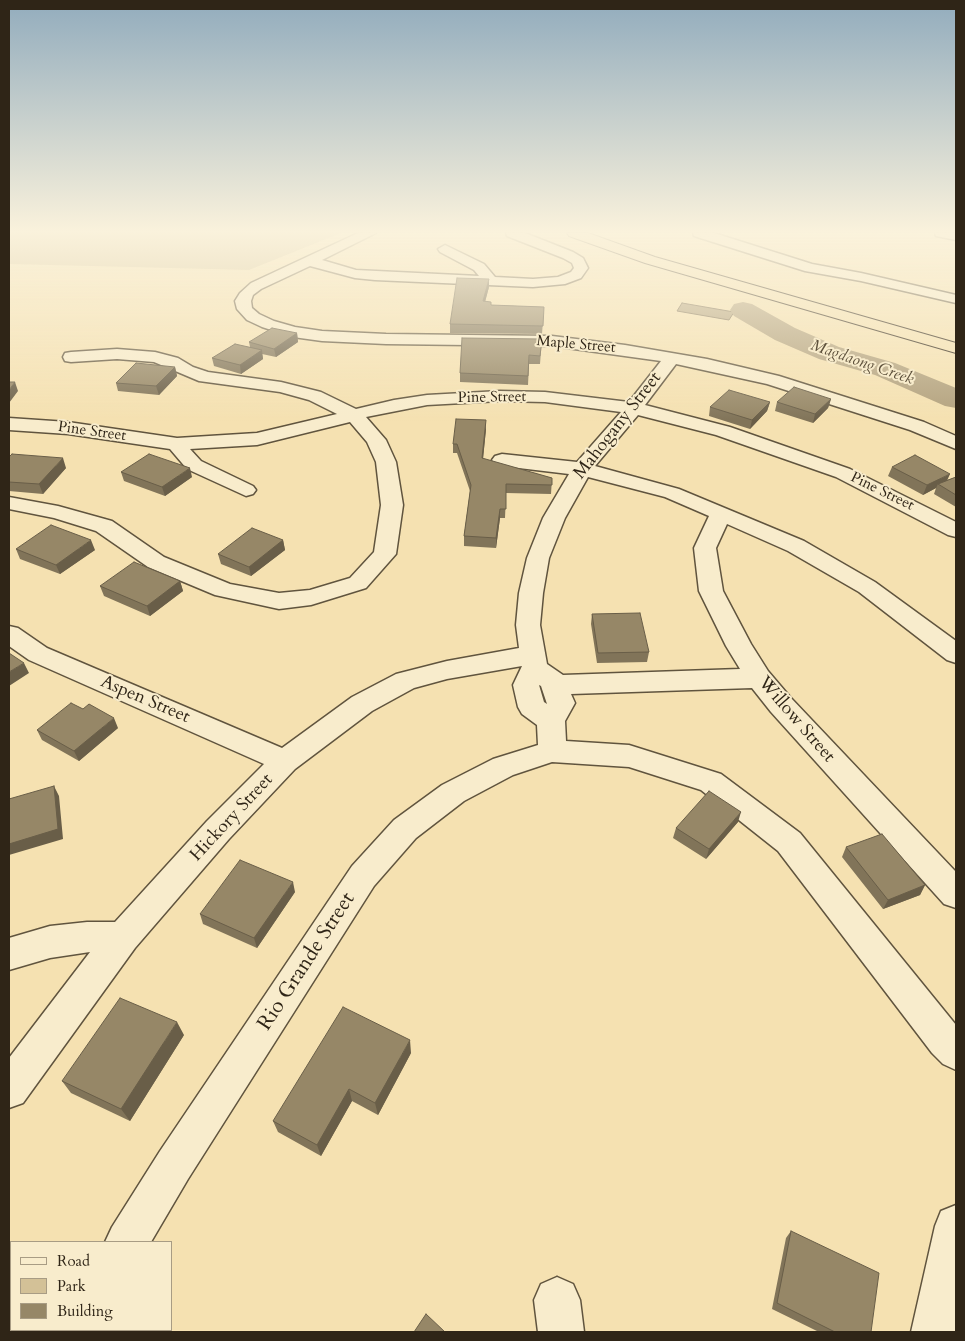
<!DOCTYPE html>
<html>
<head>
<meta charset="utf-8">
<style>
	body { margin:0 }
	#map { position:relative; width:965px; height:1341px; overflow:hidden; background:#f5e1b1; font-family:Cardo,serif }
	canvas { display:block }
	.frame { position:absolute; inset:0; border:10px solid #2f2517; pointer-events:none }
	.legend { position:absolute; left:10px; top:1241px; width:162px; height:90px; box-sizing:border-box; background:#f8eccc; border:1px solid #a89c84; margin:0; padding:6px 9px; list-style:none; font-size:15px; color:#2f2517 }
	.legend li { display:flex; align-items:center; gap:10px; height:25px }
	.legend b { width:25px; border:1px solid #a89c84 }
</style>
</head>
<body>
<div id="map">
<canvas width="965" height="1341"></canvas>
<div class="frame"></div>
<ul class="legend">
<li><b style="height:6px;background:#f8eccc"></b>Road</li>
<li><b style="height:14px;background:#d3c197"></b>Park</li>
<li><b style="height:14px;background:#968767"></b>Building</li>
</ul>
</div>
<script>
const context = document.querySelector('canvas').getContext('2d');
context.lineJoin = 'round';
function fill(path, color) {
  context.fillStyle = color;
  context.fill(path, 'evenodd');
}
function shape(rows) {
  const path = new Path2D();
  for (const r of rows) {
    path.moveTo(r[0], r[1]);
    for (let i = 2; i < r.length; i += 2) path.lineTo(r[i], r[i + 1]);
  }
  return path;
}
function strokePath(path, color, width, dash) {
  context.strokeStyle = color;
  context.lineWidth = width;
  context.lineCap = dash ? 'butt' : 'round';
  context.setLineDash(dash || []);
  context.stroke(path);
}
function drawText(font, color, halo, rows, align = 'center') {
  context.font = font + ' Cardo,serif';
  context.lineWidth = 4;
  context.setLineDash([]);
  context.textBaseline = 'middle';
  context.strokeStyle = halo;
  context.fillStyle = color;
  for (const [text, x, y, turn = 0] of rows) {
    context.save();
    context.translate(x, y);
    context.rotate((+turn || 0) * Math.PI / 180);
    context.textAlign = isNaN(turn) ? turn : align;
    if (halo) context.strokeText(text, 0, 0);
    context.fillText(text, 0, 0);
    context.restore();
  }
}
fill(shape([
	[9,233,341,233,249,270,9,264]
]), '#d3c197');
const water = shape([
	[682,303,734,312,729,320,677,311,682,303]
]);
fill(water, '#b2a17d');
strokePath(water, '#7e6f54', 1);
fill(shape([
	[743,302,752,304,795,328,839,347,895,363,956,388,956,408,945,406,875,375,819,359,775,340,734,316,730,310,734,304,743,302]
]), '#b2a17d');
const minor = shape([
	[358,233,376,233,322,260,356,270,479,276,474,270,440,252,438,249,445,245,484,264,495,277,533,279,558,277,571,272,574,268,572,263,563,258,507,236,506,233,525,233,573,252,583,258,588,268,581,278,565,284,533,287,375,280,355,278,310,266,261,289,253,295,251,301,252,308,259,314,274,321,295,327,322,331,386,334,552,336,625,345,707,359,779,376,924,422,956,436,956,449,910,430,767,384,676,364,645,405,730,427,850,469,956,522,956,537,948,535,836,477,716,435,638,415,595,466,679,489,804,541,875,582,956,641,956,663,947,660,859,592,788,551,727,524,716,548,723,591,751,644,768,671,791,698,956,872,956,908,944,904,771,712,752,688,571,694,575,703,565,721,566,741,629,745,721,774,800,833,956,1025,956,1070,943,1064,932,1053,778,851,701,790,629,767,552,762,513,775,464,801,416,838,374,886,188,1179,151,1242,105,1242,112,1227,160,1151,352,866,394,820,442,785,493,759,538,745,537,725,522,714,518,707,513,685,522,666,447,679,414,688,372,711,295,769,229,839,135,948,23,1103,9,1108,9,1058,90,952,50,958,9,970,9,938,50,926,87,922,115,922,207,821,264,764,29,660,9,646,9,626,18,628,47,648,282,748,352,697,396,674,447,661,519,648,516,625,519,593,527,558,543,518,569,474,502,466,495,464,492,460,495,456,502,454,577,462,621,412,545,402,500,401,427,405,366,417,386,440,396,462,403,505,396,554,366,588,311,605,279,609,215,595,148,567,96,531,54,518,9,509,9,497,58,506,112,521,164,557,230,584,279,593,310,590,350,578,374,552,381,505,376,462,367,442,350,422,257,445,190,449,201,461,253,486,256,490,253,494,246,496,187,469,170,449,68,434,9,430,9,418,68,422,177,438,257,433,337,414,309,400,280,392,199,381,154,362,117,359,71,362,65,361,63,357,65,353,71,352,117,349,155,352,178,358,193,367,208,372,281,382,321,392,356,409,394,400,427,395,500,391,545,392,629,402,661,361,552,346,386,344,322,341,293,337,262,327,247,320,237,309,235,301,240,293,251,283,358,233],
	[588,477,665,497,709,516,694,548,699,591,726,646,740,669,563,675,547,664,540,625,543,593,549,558,565,518,588,477],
	[539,685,541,686,547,704,544,702,539,685],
	[693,233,714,233,812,264,861,273,956,295,956,303,861,281,805,271,694,236,693,233],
	[935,233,956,233,956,240,936,236,935,233],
	[956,1205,956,1332,911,1332,935,1226,941,1211,956,1205],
	[557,1277,573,1284,580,1300,584,1332,538,1332,534,1300,541,1284,557,1277],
	[46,1330,93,1330,92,1332,45,1332,46,1330]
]);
const highway = shape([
	[567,233,588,233,655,257,956,343,956,353,645,263,569,236,567,233]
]);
strokePath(minor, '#60543e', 3);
strokePath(highway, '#2f2517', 2);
fill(minor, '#f8eccc');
fill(highway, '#f5e1b1');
fill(shape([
	[489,287,485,301,491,305,544,307,542,334,450,333,450,324],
	[297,333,298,342,276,357,262,354,263,359,241,374,214,366,212,358,250,347,249,342],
	[542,339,540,364,529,364,528,385,460,382,460,373],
	[175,367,177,376,159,395,118,391,116,383],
	[831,399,828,408,813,423,775,411,777,402],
	[770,402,767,411,750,429,709,416,710,407],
	[486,429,483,459,552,478,551,494,506,493,505,518,500,518,496,548,464,546,464,536,470,491,457,453,453,453,453,444],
	[9,457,66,468,43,494,9,491],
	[892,467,947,480,956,477,956,507,934,494,936,488,923,495,888,476],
	[121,472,192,477,165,496,124,481],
	[283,540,285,550,251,576,221,564,218,554],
	[16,549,95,550,60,574,20,559],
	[180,581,183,591,150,616,104,596,100,586],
	[592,614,649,652,647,662,597,663,591,624],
	[118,728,79,761,42,740,37,730],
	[738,822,706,859,673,838,676,828],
	[846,847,925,885,920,895,883,909,842,857],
	[295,892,257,948,203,924,200,914],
	[184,1035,130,1121,71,1093,62,1081],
	[411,1053,378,1115,352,1101,321,1156,278,1132,273,1121],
	[791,1231,871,1332,819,1332,772,1309,786,1238]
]), '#817459');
fill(shape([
	[489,279,489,287,483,310,483,301],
	[297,333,298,342,276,357,274,349],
	[262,350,263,359,241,374,240,365],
	[175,367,177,376,159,395,156,386],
	[15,382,18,391,9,403,9,390],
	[831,399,828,408,813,423,815,414],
	[770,402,767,411,750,429,752,420],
	[486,420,486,429,482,468,482,458],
	[63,458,66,468,43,494,39,484],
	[190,468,192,477,165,496,162,487],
	[950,474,946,483,938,484,936,488,923,495,927,485],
	[500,509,500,518,496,548,496,538],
	[91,540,95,550,60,574,56,565],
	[283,540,285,550,251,576,249,567],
	[180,581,183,591,150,616,147,606],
	[24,663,29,673,9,686,9,672],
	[114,718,118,728,79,761,74,751],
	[54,786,59,796,63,839,9,855,9,844],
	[741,812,738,822,706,859,709,849],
	[293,882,295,892,257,948,254,938],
	[925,885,920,895,883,909,888,900],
	[177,1022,184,1035,130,1121,121,1109],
	[410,1040,411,1053,378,1115,375,1103],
	[349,1089,352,1101,321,1156,317,1145],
	[9,1268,11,1271,11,1299,9,1302]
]), '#695e48');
const building = shape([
	[457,278,489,279,483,301,491,302,491,305,544,307,543,326,450,324,457,278],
	[272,328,297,333,274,349,249,342,272,328],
	[462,338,542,339,540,356,529,355,528,376,460,373,462,338],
	[235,344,262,350,240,365,212,358,235,344],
	[136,363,175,367,156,386,116,383,136,363],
	[9,382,15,382,9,390,9,382],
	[794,387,831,399,815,414,777,402,794,387],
	[729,390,770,402,752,420,710,407,729,390],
	[456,419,486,420,482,458,552,478,552,485,506,484,506,509,500,509,496,538,464,536,471,485,457,444,453,444,456,419],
	[12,454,63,458,39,484,9,482,9,457,12,454],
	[149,454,190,468,162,487,121,472,149,454],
	[915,455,950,474,927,485,892,467,915,455],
	[956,477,956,495,938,484,956,477],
	[51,525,91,540,56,565,16,549,51,525],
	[252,528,283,540,249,567,218,554,252,528],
	[134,562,180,581,147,606,100,586,134,562],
	[640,613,649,652,598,653,592,614,640,613],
	[9,653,24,663,9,672,9,653],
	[71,703,83,709,89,704,114,718,74,751,37,730,71,703],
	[54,786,58,829,9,844,9,799,54,786],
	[709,791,741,812,709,849,676,828,709,791],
	[882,834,925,885,888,900,846,847,882,834],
	[240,860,293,882,254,938,200,914,240,860],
	[120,998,177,1022,121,1109,62,1081,120,998],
	[343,1007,410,1040,375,1103,349,1089,317,1145,273,1121,343,1007],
	[791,1231,879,1273,871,1332,835,1332,777,1303,791,1231],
	[426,1314,445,1332,414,1332,426,1314]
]);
fill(building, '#968767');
strokePath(building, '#695e48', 1);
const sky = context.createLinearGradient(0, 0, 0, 421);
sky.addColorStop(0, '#92acbd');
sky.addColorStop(0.55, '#faf2dc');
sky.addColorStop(1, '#faf2dc00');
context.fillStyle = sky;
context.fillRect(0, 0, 965, 421);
drawText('15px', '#2f2517', '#f8eccc', [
	["Maple Street",576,345,5],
	["Pine Street",492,398,-1],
	["Pine Street",92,432,8],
	["Pine Street",882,492,26]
]);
drawText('italic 16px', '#5d503b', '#f8eccc', [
	["Magdaong Creek",862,363,19]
]);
drawText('18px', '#2f2517', '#f8eccc', [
	["Mahogany Street",618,426,-52],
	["Aspen Street",145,700,23],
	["Willow Street",796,720,49],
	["Hickory Street",232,818,-47]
]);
drawText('21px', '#2f2517', '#f8eccc', [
	["Rio Grande Street",307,962,-57]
]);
</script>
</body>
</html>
